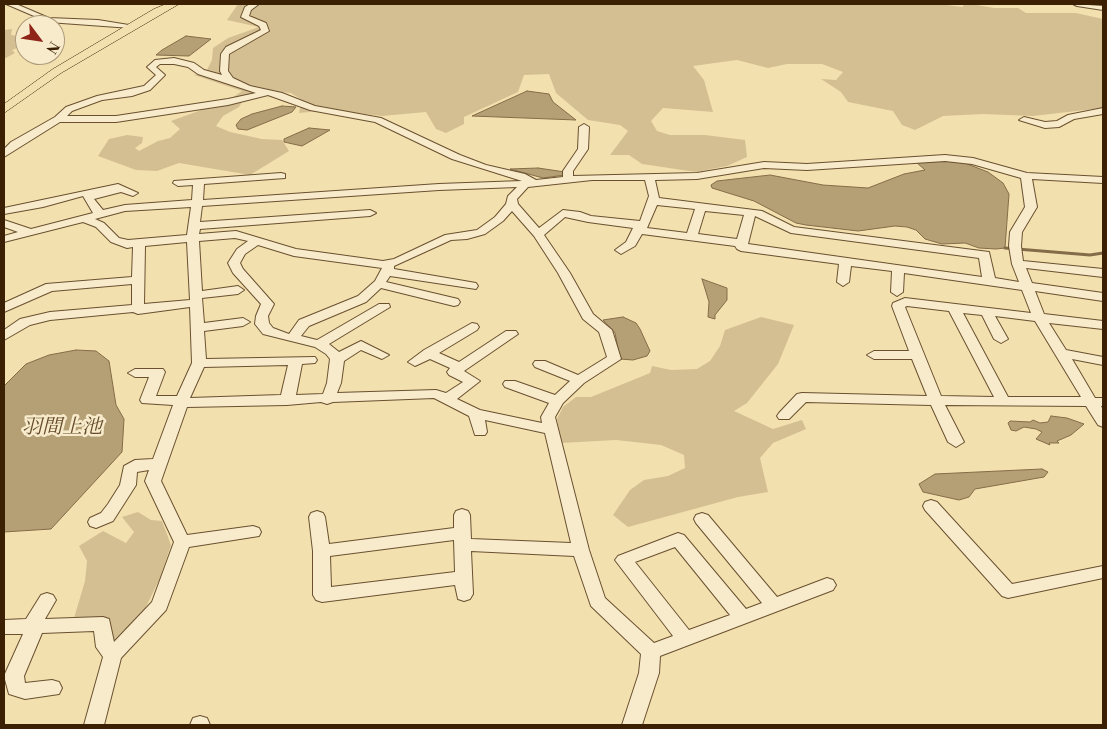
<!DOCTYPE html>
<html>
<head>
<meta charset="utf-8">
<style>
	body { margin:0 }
	#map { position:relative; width:1107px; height:729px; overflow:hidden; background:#f3e0af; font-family:"Libre Bodoni",serif }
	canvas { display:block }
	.frame { position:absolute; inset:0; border:5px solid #3c2004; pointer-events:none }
	.north { position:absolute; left:15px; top:15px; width:50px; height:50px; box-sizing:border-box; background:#f7ebcb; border:1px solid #ac9a7b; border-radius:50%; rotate:121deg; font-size:14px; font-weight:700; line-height:20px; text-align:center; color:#3c2004 }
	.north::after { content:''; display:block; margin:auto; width:18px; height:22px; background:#8f2418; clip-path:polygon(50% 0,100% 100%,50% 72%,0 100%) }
</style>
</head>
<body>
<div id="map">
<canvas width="1107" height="729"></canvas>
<div class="frame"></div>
<div class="north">N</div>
</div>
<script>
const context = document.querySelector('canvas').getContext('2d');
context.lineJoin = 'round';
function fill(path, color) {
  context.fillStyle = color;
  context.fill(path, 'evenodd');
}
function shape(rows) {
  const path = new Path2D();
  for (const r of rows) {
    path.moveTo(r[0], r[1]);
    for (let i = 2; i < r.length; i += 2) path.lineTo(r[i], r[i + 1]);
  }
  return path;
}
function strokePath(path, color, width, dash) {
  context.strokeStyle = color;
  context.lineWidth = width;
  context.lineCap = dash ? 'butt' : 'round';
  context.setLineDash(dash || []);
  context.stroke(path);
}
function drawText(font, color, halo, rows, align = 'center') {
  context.font = font + ' "Libre Bodoni","Noto Serif JP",serif';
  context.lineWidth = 5;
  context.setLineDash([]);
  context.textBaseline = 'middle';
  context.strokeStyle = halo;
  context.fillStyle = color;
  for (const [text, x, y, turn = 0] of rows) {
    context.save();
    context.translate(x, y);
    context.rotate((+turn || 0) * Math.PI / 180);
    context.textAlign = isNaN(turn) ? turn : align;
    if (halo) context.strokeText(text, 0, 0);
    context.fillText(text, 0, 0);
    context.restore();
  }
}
fill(shape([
	[238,4,939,4,962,7,965,4,971,4,994,8,1018,8,1026,13,1076,13,1103,19,1103,108,1033,116,983,114,943,116,915,130,902,125,893,111,848,102,841,92,821,79,836,80,843,72,822,64,787,64,768,68,737,60,693,66,704,80,713,112,663,108,651,121,657,131,670,135,705,135,745,140,747,157,727,166,696,172,642,164,629,155,610,155,628,131,620,125,588,120,556,93,549,74,524,75,518,92,464,117,464,124,446,133,436,129,426,112,382,116,330,110,299,113,302,100,291,93,269,91,244,99,239,107,223,116,216,126,230,132,262,139,282,140,289,151,250,175,179,163,157,171,136,170,98,156,109,139,127,135,143,137,142,143,135,148,139,151,158,141,170,138,180,129,171,121,229,100,242,91,194,75,206,72,212,60,213,48,228,38,259,27,227,20],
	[12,29,11,35,17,36,15,43,17,48,12,50,15,53,4,59,4,30],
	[761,317,794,325,778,364,747,403,734,411,773,429,802,420,806,429,773,443,760,458,768,492,738,497,628,527,613,515,630,490,644,480,668,476,685,468,684,455,661,445,616,440,561,443,557,419,563,407,576,397,591,397,650,373,652,366,671,370,697,369,710,361,720,346,725,330],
	[138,512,151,520,162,521,171,545,160,578,143,613,115,644,109,620,74,618,85,581,87,561,79,546,103,531,126,543,134,532,122,517]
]), '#d4bf92');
const water = shape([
	[186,36,211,39,189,56,156,55,162,50,186,36],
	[527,91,549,94,553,102,576,120,472,116,527,91],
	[282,106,296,107,292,112,247,130,238,129,236,125,241,119,252,114,282,106],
	[309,128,330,130,302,146,284,142,284,139,309,128],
	[944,160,962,162,988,172,1003,183,1009,194,1005,248,996,249,979,248,965,243,942,244,925,239,916,230,907,227,895,226,858,231,806,225,796,223,754,201,712,188,711,185,717,181,770,175,823,185,868,188,904,174,925,170,916,162,944,160],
	[538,168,565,172,565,175,543,178,510,169,538,168],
	[702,279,727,288,727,300,715,315,715,319,708,317,709,302,702,279],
	[623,317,636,323,640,329,650,351,647,356,633,360,620,359,615,333,603,320,623,317],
	[76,350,96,351,109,361,116,405,124,419,122,452,51,529,4,532,4,386,26,364,49,355,76,350],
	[1051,416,1067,418,1084,424,1071,435,1057,441,1059,443,1049,443,1050,445,1036,439,1042,432,1036,429,1024,427,1016,431,1011,430,1008,423,1010,421,1030,422,1033,420,1040,423,1048,422,1051,416],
	[1042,469,1048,472,1044,477,975,489,969,497,959,500,923,492,919,484,935,474,1042,469]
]);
fill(water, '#b59f75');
strokePath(water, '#856c48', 1);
strokePath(shape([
	[1005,248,1090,255,1103,253]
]), '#856c48', 3);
const minor = shape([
	[6,4,16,4,49,18,98,20,135,26,131,28,48,22,6,4],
	[250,4,259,4,251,10,249,16,266,23,269,31,229,54,228,71,233,78,250,86,282,93,315,106,381,118,460,155,486,165,525,174,536,180,563,177,563,171,578,149,579,127,584,124,589,127,588,149,573,171,573,176,697,173,764,162,807,164,945,155,973,158,1027,173,1103,177,1103,183,1032,179,1037,207,1022,232,1021,246,1023,261,1103,269,1103,277,1026,268,1032,283,1103,293,1103,301,1035,291,1044,314,1103,321,1103,329,1049,323,1066,350,1103,357,1103,365,1072,359,1095,398,1103,398,1103,406,1101,406,1103,410,1103,427,1098,425,1086,406,945,405,964,442,956,447,948,442,931,405,806,402,789,419,779,419,777,416,779,413,797,394,802,393,927,396,912,359,874,359,867,355,874,351,909,351,892,306,893,303,905,298,1031,313,1022,290,904,273,903,292,897,296,891,292,892,271,851,266,849,282,843,286,837,282,839,264,741,251,737,249,735,246,642,234,635,246,621,254,615,250,626,242,633,228,588,222,565,217,544,235,570,273,593,314,612,330,621,359,584,383,563,403,555,417,589,550,605,598,654,643,673,636,615,560,618,556,678,533,684,535,746,609,762,603,696,523,694,519,696,515,702,513,708,515,777,597,827,578,833,580,836,585,833,590,660,656,659,673,642,725,622,725,639,673,641,654,591,606,574,556,471,551,473,594,470,599,464,601,458,599,455,585,322,602,316,600,313,595,313,551,309,517,311,513,317,511,323,513,325,517,329,544,454,528,454,515,456,511,462,509,468,511,470,515,471,539,571,543,545,433,485,420,487,432,485,435,475,435,469,416,434,398,333,402,327,404,321,402,287,405,187,407,161,481,187,535,253,526,259,528,261,532,259,536,189,547,166,610,121,658,104,725,84,725,103,657,96,647,94,631,42,633,24,676,25,683,52,680,59,682,62,688,59,694,25,699,9,694,4,676,23,634,4,634,4,620,26,619,41,595,47,593,53,595,56,600,45,619,103,617,109,619,114,642,152,602,174,542,145,481,149,470,137,472,136,485,113,521,96,528,90,526,88,522,90,518,101,513,108,504,120,485,124,466,135,460,153,459,173,405,142,403,140,400,149,377,135,377,128,373,135,369,163,369,165,372,156,396,177,396,192,363,190,307,138,314,133,312,50,320,30,325,4,340,4,330,20,319,50,312,132,305,132,284,52,291,4,312,4,303,46,284,132,277,133,247,127,248,111,242,96,227,83,222,4,242,4,236,18,232,4,227,4,220,31,229,93,213,83,196,43,207,4,214,4,208,118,184,138,193,133,196,121,192,94,199,103,210,125,205,192,200,193,185,178,186,173,183,174,181,281,173,285,174,285,178,204,184,203,200,439,184,522,181,452,159,375,122,310,110,268,95,228,105,116,122,60,122,4,157,4,149,11,142,55,117,66,107,97,96,144,86,156,75,147,67,155,60,174,58,194,63,204,70,222,75,220,71,221,54,226,47,261,30,259,26,241,17,245,7,250,4],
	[160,64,174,64,188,67,198,74,256,93,228,99,116,116,67,116,72,111,102,100,132,96,150,90,165,75,156,67,160,64],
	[945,161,972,164,1021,178,1025,207,1010,232,1009,246,1012,264,1019,282,995,278,989,252,794,227,762,211,659,198,655,180,697,179,764,168,807,170,945,161],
	[592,180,645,180,649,196,640,221,591,216,580,212,563,210,539,228,518,204,517,199,528,187,592,180],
	[517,187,508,196,506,204,495,217,477,230,445,235,394,259,383,261,296,249,236,231,199,234,200,229,370,216,376,213,370,210,200,222,202,206,439,190,517,187],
	[657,205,695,209,687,233,647,228,657,205],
	[191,207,187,235,128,240,119,238,104,223,95,219,125,211,191,207],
	[512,211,534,236,558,273,583,319,599,332,607,357,578,375,545,361,535,361,533,364,535,367,570,381,555,395,515,381,505,381,503,384,505,387,549,403,541,417,542,423,480,410,457,399,480,381,464,371,518,334,516,331,506,331,459,362,439,353,477,330,479,327,477,324,472,323,424,350,408,362,415,366,430,359,450,368,447,372,449,375,463,382,446,393,436,390,337,393,341,383,344,361,361,350,382,359,389,355,361,341,339,352,329,344,390,307,389,304,379,304,317,340,301,336,309,326,366,302,381,288,454,306,458,305,460,302,458,299,386,282,390,276,476,289,478,286,476,283,394,269,394,266,451,240,467,239,485,234,503,221,512,211],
	[705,211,744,215,737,239,698,234,705,211],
	[755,216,791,233,979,258,982,277,748,244,755,216],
	[235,238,248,241,237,249,228,263,233,273,261,304,256,316,255,324,263,334,315,347,326,354,330,359,327,383,323,394,296,395,302,364,315,363,317,360,315,357,206,359,204,331,243,326,250,322,243,318,204,323,202,298,238,294,244,290,238,286,202,291,199,241,235,238],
	[187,242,190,300,144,304,145,246,187,242],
	[258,245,294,256,382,268,375,281,358,296,299,320,289,334,273,328,269,323,268,316,274,304,243,269,240,263,245,254,258,245],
	[907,306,949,311,994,397,941,396,905,307,907,306],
	[963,313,982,315,994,339,1001,343,1008,339,995,316,1035,321,1081,397,1008,397,963,313],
	[288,365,281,395,190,398,204,367,288,365],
	[454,540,455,572,331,587,330,556,454,540],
	[675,547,730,615,689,630,635,562,675,547],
	[1073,4,1103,6,1103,10,1077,6,1073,4],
	[1103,108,1103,114,1074,119,1059,127,1045,128,1019,120,1024,117,1045,122,1057,121,1068,115,1103,108],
	[931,500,937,502,1012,584,1103,566,1103,578,1008,598,1002,596,925,510,923,506,925,502,931,500],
	[200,716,207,718,210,725,190,725,193,718,200,716]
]);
const major = shape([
	[166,4,179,4,61,73,4,113,4,104,53,69,154,9,166,4]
]);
strokePath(minor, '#6a502f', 2);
strokePath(major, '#3c2004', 1);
fill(minor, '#f7ebcb');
fill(major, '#f3e0af');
drawText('italic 20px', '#664c2c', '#f7ebcb', [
	["羽間上池",62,428]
]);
</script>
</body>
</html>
